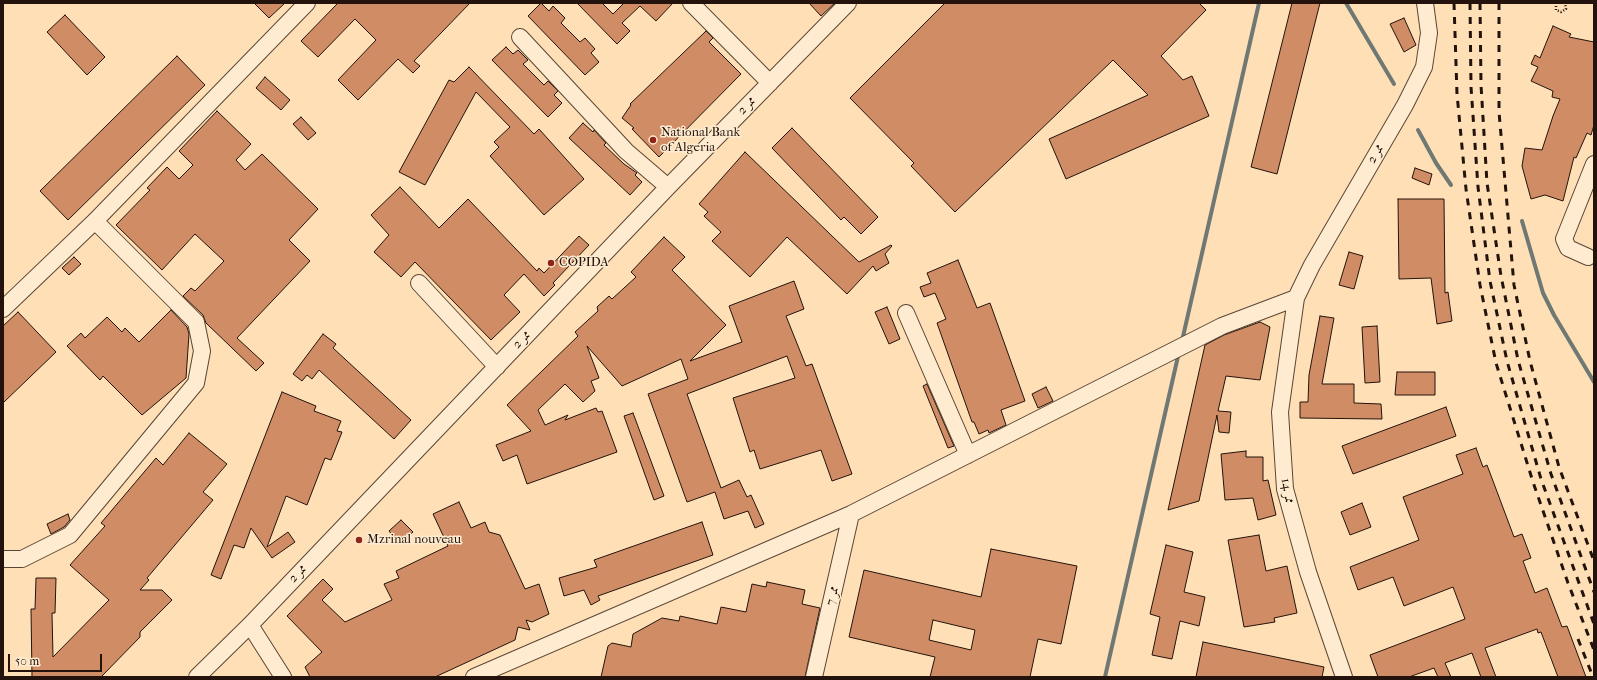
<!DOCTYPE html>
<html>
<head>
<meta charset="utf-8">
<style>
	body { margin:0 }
	#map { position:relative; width:1597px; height:680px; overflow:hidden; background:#ffe0b6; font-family:"IM FELL French Canon",serif }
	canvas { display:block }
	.frame { position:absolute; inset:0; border:4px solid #23130c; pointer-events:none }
	.scale { position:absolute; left:8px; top:654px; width:94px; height:18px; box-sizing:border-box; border:2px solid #23130c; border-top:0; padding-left:5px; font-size:12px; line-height:14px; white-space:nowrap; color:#23130c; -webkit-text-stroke:3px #ffebd0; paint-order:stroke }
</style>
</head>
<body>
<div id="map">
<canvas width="1597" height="680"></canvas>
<div class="frame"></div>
<div class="scale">50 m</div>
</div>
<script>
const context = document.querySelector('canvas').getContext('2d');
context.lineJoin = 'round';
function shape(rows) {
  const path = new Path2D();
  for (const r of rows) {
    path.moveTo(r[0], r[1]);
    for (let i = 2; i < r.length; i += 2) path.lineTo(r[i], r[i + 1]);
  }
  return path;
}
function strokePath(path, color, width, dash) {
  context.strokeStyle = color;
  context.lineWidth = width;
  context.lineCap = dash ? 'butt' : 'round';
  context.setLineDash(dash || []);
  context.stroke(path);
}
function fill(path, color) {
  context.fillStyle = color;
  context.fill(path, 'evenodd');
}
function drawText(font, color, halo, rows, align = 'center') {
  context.font = font + ' "IM FELL French Canon",Amiri,serif';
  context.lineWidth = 3;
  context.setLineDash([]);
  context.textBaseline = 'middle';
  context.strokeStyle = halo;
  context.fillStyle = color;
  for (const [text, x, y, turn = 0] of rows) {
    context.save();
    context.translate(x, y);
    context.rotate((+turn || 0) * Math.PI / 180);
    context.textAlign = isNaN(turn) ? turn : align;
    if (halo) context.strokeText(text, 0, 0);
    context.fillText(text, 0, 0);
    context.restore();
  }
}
strokePath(shape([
	[1346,3,1394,84],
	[1418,130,1436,163,1451,185],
	[1522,221,1543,293,1554,315,1594,382],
	[1182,341,1259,3],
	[1105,677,1179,352]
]), '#707873', 4);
const building = shape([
	[254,3,285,3,269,18,254,3],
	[338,3,470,3,414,61,420,66,413,73,398,59,358,100,338,80,376,40,355,19,318,57,301,41,338,3],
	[541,3,549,11,553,6,565,18,561,23,580,42,585,38,595,49,591,53,599,62,585,75,528,16,541,3],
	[577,3,602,3,613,14,624,3,673,3,656,21,640,6,622,23,630,31,617,44,577,3],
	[809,3,835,3,821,16,809,3],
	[945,3,1199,3,1206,10,1161,56,1183,80,1192,76,1209,116,1066,179,1049,139,1148,95,1113,60,955,212,911,166,914,163,850,98,945,3],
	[1292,3,1320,3,1277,174,1251,167,1292,3],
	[65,15,105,57,87,75,47,32,65,15],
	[1404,18,1416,45,1404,52,1390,24,1404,18],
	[1553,26,1571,34,1569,37,1594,42,1594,125,1591,135,1587,133,1576,158,1574,157,1563,201,1545,195,1531,199,1522,166,1525,148,1542,150,1553,116,1560,99,1552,97,1553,91,1531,81,1538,67,1531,64,1535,55,1540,58,1553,26],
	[706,31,713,38,709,42,741,74,659,157,632,129,634,128,622,118,631,105,630,104,706,31],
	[506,47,513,54,518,50,528,60,523,64,544,85,548,81,558,91,554,95,562,103,548,117,492,60,506,47],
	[177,56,205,85,68,220,40,191,177,56],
	[469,67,534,134,539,129,584,179,544,215,490,156,499,147,494,142,510,127,476,92,425,185,399,172,449,80,454,82,469,67],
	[265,77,290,100,281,110,256,88,265,77],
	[217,111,251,144,236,160,245,170,262,154,318,209,289,240,310,261,237,338,264,363,256,371,206,323,203,315,183,296,191,288,195,291,224,261,195,234,162,270,116,225,150,190,147,188,167,167,179,179,193,165,179,151,217,111],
	[301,117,316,133,308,140,293,124,301,117],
	[583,123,593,132,594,130,606,143,604,145,624,164,637,173,635,175,642,182,630,195,569,138,583,123],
	[792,128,878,217,861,234,844,217,841,220,772,148,792,128],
	[745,152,859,262,891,245,892,246,885,254,889,263,876,271,873,266,847,294,787,237,750,277,712,241,721,232,704,216,708,212,699,204,745,152],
	[1415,168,1432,174,1429,185,1412,178,1415,168],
	[400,187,439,228,468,199,537,271,539,268,544,273,579,236,589,245,553,283,555,285,544,296,524,274,504,295,520,312,491,340,415,262,401,277,374,252,389,235,371,215,400,187],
	[1398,199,1444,199,1445,293,1448,292,1452,321,1437,324,1431,278,1399,279,1398,199],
	[664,237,685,257,672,270,726,325,690,361,742,342,729,306,794,281,804,309,786,316,806,366,812,364,852,474,832,481,821,450,760,469,754,450,750,452,733,398,795,378,787,356,687,394,721,488,739,480,747,497,751,495,764,524,755,528,748,511,724,519,715,492,687,502,648,394,688,379,681,359,622,386,587,346,599,378,591,381,595,391,583,402,565,384,538,410,545,425,568,415,565,420,596,408,598,412,602,411,617,452,527,484,517,455,503,461,496,445,531,431,507,405,578,336,575,332,598,311,597,307,609,296,612,299,636,277,631,272,664,237],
	[1349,252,1363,256,1354,289,1339,285,1349,252],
	[74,257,81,264,69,275,62,268,74,257],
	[958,260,977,308,990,303,1025,401,1001,410,1006,425,989,433,988,430,979,434,974,422,972,422,937,323,946,319,935,293,924,297,920,287,931,283,927,273,958,260],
	[887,307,900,339,889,344,875,312,887,307],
	[171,310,187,327,189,334,186,378,142,415,103,376,100,380,67,346,81,333,85,338,107,317,122,332,125,328,139,342,171,310],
	[18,312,56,352,3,403,3,326,18,312],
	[1320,316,1334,318,1322,384,1354,384,1354,403,1381,404,1382,419,1300,418,1300,402,1308,402,1309,375,1320,316],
	[1260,322,1270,327,1260,380,1226,376,1218,411,1231,412,1229,433,1219,432,1217,415,1199,501,1168,510,1205,345,1224,335,1260,322],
	[1377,326,1380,382,1365,383,1362,327,1377,326],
	[323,334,336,344,333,348,411,420,394,439,319,370,312,379,307,375,302,381,293,374,323,334],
	[1397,372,1435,372,1435,395,1395,395,1397,372],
	[927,384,954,446,948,448,923,386,927,384],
	[1046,387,1053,401,1038,408,1032,394,1046,387],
	[282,392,316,406,314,411,341,421,337,431,342,432,331,460,325,458,307,505,286,496,267,547,288,532,295,542,272,558,251,528,244,548,234,545,221,579,211,575,282,392],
	[1446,407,1456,436,1353,474,1342,446,1446,407],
	[633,413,664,496,654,500,624,416,633,413],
	[189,433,227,464,203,492,213,500,147,578,149,580,140,590,162,590,172,600,140,632,140,637,101,677,32,677,31,609,35,609,36,578,56,578,55,613,52,613,53,657,109,600,70,565,105,526,101,523,156,458,163,465,189,433],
	[1476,448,1483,467,1487,465,1514,537,1522,534,1531,558,1523,561,1535,593,1547,588,1562,627,1567,626,1586,677,1558,677,1541,632,1538,633,1537,629,1485,648,1496,677,1481,677,1472,653,1445,663,1451,677,1438,677,1434,668,1409,677,1378,677,1370,655,1465,619,1453,587,1404,606,1393,577,1358,590,1350,567,1419,540,1403,497,1463,474,1456,455,1476,448],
	[1246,451,1246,457,1263,457,1263,481,1268,480,1276,515,1258,520,1253,498,1225,500,1221,454,1246,451],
	[459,502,471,528,485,522,489,532,500,535,525,589,539,584,549,614,532,622,526,620,530,630,518,627,515,640,435,677,310,677,305,667,322,652,287,616,323,579,333,589,322,600,345,622,392,600,384,584,399,578,396,571,448,546,433,514,459,502],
	[1362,503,1371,527,1350,535,1341,512,1362,503],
	[68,514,70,520,64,527,51,534,47,524,68,514],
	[401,520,413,532,400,544,389,531,401,520],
	[702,522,713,555,598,596,600,600,591,605,584,590,564,596,559,578,597,567,594,560,702,522],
	[1259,535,1266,571,1287,566,1297,613,1274,618,1275,622,1244,627,1228,540,1259,535],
	[1166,545,1193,552,1184,592,1205,597,1199,626,1180,621,1172,659,1152,655,1160,617,1150,614,1166,545],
	[991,549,1077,566,1061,644,1038,639,1030,677,930,677,935,657,849,637,864,570,981,597,991,549],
	[933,620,975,630,971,650,929,640,933,620],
	[767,582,805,590,802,604,820,608,805,677,601,677,608,646,612,643,631,647,633,634,662,618,679,621,680,616,717,624,721,607,746,612,752,584,766,587,767,582],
	[1203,642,1324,667,1322,677,1196,677,1203,642]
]);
fill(building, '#d08c65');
strokePath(building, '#23130c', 1);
const minor = shape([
	[691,3,770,83],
	[520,37,626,151,668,187],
	[1588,257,1568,248,1564,239,1594,164],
	[419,283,497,367],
	[3,309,95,221,307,3],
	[906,313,968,455],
	[3,559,22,559,70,535,196,383,202,351,196,322,95,221],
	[250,625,283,677],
	[197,677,250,625,668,187,848,3],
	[474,677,851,514,1222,326,1296,298],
	[814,677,851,514],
	[1344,677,1308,572,1285,489,1280,412,1296,298,1312,265,1405,105,1424,67,1429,33,1425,3]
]);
strokePath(minor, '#5a4636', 18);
strokePath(shape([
	[1556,3,1556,10,1561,12,1566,9,1565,3]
]), '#23130c', 2.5, [1, 2]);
strokePath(minor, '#ffebd0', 16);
strokePath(shape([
	[1454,3,1457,94,1466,189,1480,285,1496,363,1533,482,1568,583,1594,650],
	[1470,3,1471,87,1478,187,1490,281,1507,361,1541,479,1594,624],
	[1480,3,1481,85,1487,183,1501,276,1518,360,1551,474,1594,592],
	[1499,3,1499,112,1514,285,1530,361,1559,467,1594,561],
	[1578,639,1593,677]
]), '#23130c', 3, [7, 7]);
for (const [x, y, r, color] of [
	[653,140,4,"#8f2418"],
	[551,263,4,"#8f2418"],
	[359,540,4,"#8f2418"]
]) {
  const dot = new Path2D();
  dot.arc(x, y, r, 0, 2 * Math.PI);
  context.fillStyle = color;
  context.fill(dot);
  strokePath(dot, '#ffebd0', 1.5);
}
drawText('13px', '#23130c', '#ffebd0', [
	["ممر 2",747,106,-46],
	["ممر 2",1376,154,-60],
	["ممر 2",522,340,-46],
	["ممر 14",1287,491,80],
	["ممر 2",298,574,-46],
	["ممر 7",833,596,-77]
]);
drawText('13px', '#23130c', '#ffebd0', [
	["National Bank",661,133],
	["of Algeria",661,148],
	["COPIDA",559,263],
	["Mzrinal nouveau",367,540]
], 'left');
</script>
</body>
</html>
